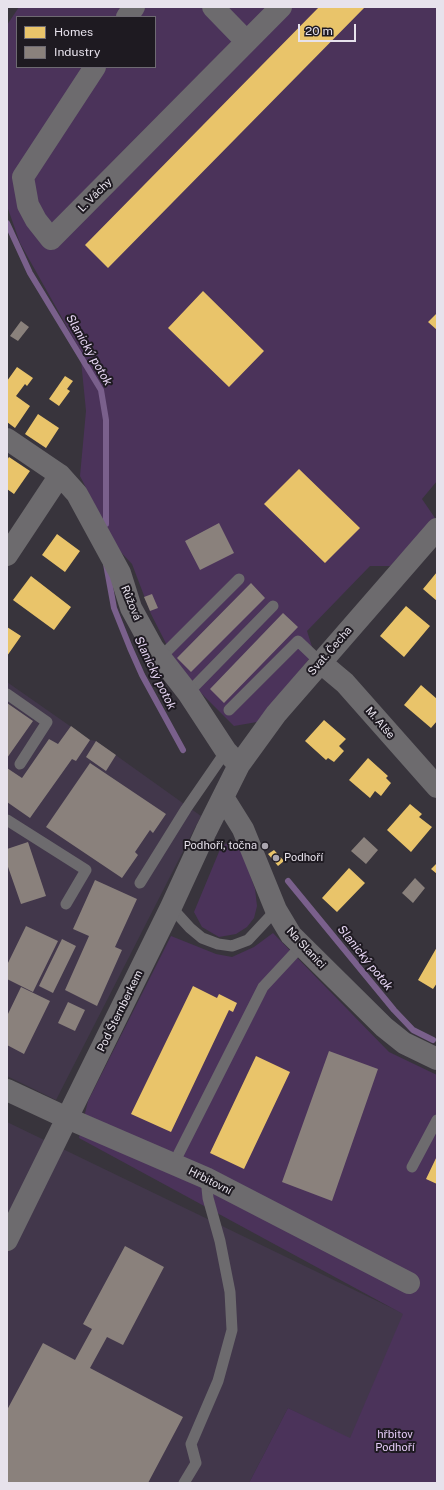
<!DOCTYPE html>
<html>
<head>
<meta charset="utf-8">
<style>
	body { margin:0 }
	#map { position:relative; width:444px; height:1490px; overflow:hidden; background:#38343c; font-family:"Public Sans",sans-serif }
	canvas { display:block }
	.frame { position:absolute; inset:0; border:8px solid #e7e2ec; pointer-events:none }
	.legend { position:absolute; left:16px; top:16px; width:140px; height:52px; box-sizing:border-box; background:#1e1a21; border:1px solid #6e6a72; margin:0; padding:5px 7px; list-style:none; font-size:12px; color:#e7e2ec }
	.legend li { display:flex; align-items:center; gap:8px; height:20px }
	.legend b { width:20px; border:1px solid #6e6a72 }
	.scale { position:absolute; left:298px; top:24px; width:58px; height:18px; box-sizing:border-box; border:2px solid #e7e2ec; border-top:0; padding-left:5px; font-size:12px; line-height:14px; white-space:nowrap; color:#e7e2ec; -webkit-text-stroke:3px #1e1a21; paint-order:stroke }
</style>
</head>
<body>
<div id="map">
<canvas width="444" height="1490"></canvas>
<div class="frame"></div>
<ul class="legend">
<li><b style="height:11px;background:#e9c46a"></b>Homes</li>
<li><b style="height:11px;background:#8a817c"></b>Industry</li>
</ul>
<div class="scale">20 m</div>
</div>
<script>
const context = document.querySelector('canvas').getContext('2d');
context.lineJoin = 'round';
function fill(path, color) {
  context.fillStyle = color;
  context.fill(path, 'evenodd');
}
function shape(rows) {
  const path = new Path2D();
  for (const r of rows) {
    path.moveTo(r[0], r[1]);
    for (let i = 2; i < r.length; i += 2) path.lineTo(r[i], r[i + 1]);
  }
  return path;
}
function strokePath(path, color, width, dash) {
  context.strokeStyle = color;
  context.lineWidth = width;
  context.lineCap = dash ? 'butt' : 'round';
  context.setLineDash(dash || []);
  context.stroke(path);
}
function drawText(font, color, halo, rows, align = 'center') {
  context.font = font + ' "Public Sans",sans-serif';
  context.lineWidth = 4;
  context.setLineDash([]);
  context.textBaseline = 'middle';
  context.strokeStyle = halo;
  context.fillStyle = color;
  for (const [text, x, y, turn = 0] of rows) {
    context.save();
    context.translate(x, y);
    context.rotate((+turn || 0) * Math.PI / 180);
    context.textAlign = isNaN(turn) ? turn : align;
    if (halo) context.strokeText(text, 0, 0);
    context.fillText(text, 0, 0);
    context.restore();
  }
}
fill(shape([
	[7,682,90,740,96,741,201,816,56,1100,7,1076],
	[7,1122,404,1314,350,1439,288,1408,249,1483,7,1483]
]), '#42374b');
fill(shape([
	[19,7,437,7,437,481,422,499,435,518,390,566,370,566,307,631,314,653,257,722,234,726,181,673,151,614,132,564,116,547,80,476,86,411,80,350,20,243,7,206,7,25],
	[17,17,155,17,155,67,17,67],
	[227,843,240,846,255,889,257,906,254,918,247,927,236,934,219,937,202,927,194,912,221,847],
	[273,933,389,1052,437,1075,437,1483,249,1483,288,1408,350,1438,403,1314,79,1138,88,1101,171,936,216,954,232,957,254,947]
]), '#4b335a');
fill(shape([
	[319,7,365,7,108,268,85,245],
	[203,291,264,351,229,387,168,328],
	[437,313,437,330,428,322],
	[17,367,33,378,27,386,25,384,16,396,30,406,15,428,7,422,7,381],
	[65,376,73,381,67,389,70,391,59,406,49,399],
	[38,414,59,428,46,448,25,434],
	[9,457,30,471,14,494,7,489,7,460],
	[299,469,360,528,325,563,264,504],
	[57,534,80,551,65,572,42,555],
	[437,572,437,601,423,589],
	[31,576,71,607,54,630,13,600],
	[406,606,430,626,404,657,380,636],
	[7,627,21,636,7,656],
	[421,685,437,699,437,721,431,728,404,705],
	[324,720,346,739,339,746,344,751,334,762,328,758,326,760,305,741],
	[368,758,388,776,386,778,391,783,381,796,375,791,370,798,349,780],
	[410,804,422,814,419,817,432,827,411,852,387,830],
	[274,850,284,861,278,866,268,854],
	[437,863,437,874,431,869],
	[349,868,365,883,337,912,322,898],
	[437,947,437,983,433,989,418,980],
	[193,986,217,998,219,994,237,1003,233,1012,229,1010,171,1132,131,1114],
	[256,1056,290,1072,244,1169,210,1153],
	[437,1156,437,1184,426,1179]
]), '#e9c46a');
fill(shape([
	[21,321,29,327,18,341,10,336],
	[219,523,234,553,200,570,185,541],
	[251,583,265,598,191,672,177,658],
	[152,594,158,608,150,611,144,597],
	[283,613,298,627,224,703,210,689],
	[7,703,33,721,7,758],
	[71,726,90,740,76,761,72,759,30,818,7,802,7,768,22,778,49,739,58,744],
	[96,741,116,755,106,771,86,757],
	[90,763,166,814,153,833,150,830,135,852,138,855,122,878,46,827],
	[364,837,378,850,366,864,351,851],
	[28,842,46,896,21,904,7,864,7,849],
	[415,878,425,888,413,903,402,893],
	[95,880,137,899,115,947,122,950,97,1006,65,990,89,936,73,929],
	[26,926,58,941,33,992,7,979,7,965],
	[62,939,76,946,53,993,39,986],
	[21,987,50,1001,24,1054,7,1045,7,1016],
	[68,1002,85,1010,75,1031,58,1023],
	[329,1051,378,1069,332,1201,282,1182],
	[125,1246,164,1267,123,1345,107,1337,90,1368,183,1417,148,1483,7,1483,7,1410,43,1343,75,1360,92,1329,83,1324]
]), '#8a817c');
strokePath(shape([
	[7,223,30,273,101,390,106,420,106,524],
	[106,564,114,608,130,648,142,675,183,750],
	[288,881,394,1010,413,1030,433,1040]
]), '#7a608c', 6);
strokePath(shape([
	[160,658,239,579],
	[188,693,273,606],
	[7,694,47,722,20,764],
	[229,710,298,641,320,662],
	[7,820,86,870,66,904],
	[140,883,186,809,226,751],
	[171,907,190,928,202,938,218,944,232,946,248,940,276,910],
	[174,1163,263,987,302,945],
	[412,1167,437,1120],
	[184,1483,196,1463,191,1444,218,1381,232,1330,230,1292,220,1241,208,1198,206,1178]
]), '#6d6b6e', 11);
strokePath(shape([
	[213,7,246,41],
	[127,17,134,7],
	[95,67,23,177,28,205,36,220,51,239,281,7],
	[7,439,60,475,77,494,120,573,131,608,153,648,188,693,226,751,239,765],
	[7,555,60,475],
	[320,662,345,683,437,787],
	[223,797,243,829,276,910,291,935,384,1027,404,1043,437,1059],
	[7,1090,67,1118,206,1178,409,1283],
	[7,1240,171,907,206,831,239,765,276,714,437,529]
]), '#6d6b6e', 22);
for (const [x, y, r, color] of [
	[265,846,4,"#aaa5ae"],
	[276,858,4,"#aaa5ae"]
]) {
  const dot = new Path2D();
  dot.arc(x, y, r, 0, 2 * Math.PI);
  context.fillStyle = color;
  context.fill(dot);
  strokePath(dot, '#1e1a21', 1.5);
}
drawText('11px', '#e7e2ec', '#1e1a21', [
	["L. Váchy",95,195,-45],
	["Růžová",131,603,68],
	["Svat. Čecha",330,651,-49],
	["M. Alše",380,723,49],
	["Na Slanici",306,948,47],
	["Pod Šternberkem",120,1011,-64],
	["Hřbitovní",210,1181,27]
]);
drawText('11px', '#e7e2ec', '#1e1a21', [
	["Podhoří, točna",257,846],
	["Podhoří",284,858,"left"]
], 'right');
drawText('11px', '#e7cdf9', '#1e1a21', [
	["hřbitov",395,1435],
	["Podhoří",395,1448]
]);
drawText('italic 12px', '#e8d7f5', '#1e1a21', [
	["Slanický potok",89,350,60],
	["Slanický potok",155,673,64],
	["Slanický potok",365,958,51]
]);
</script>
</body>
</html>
